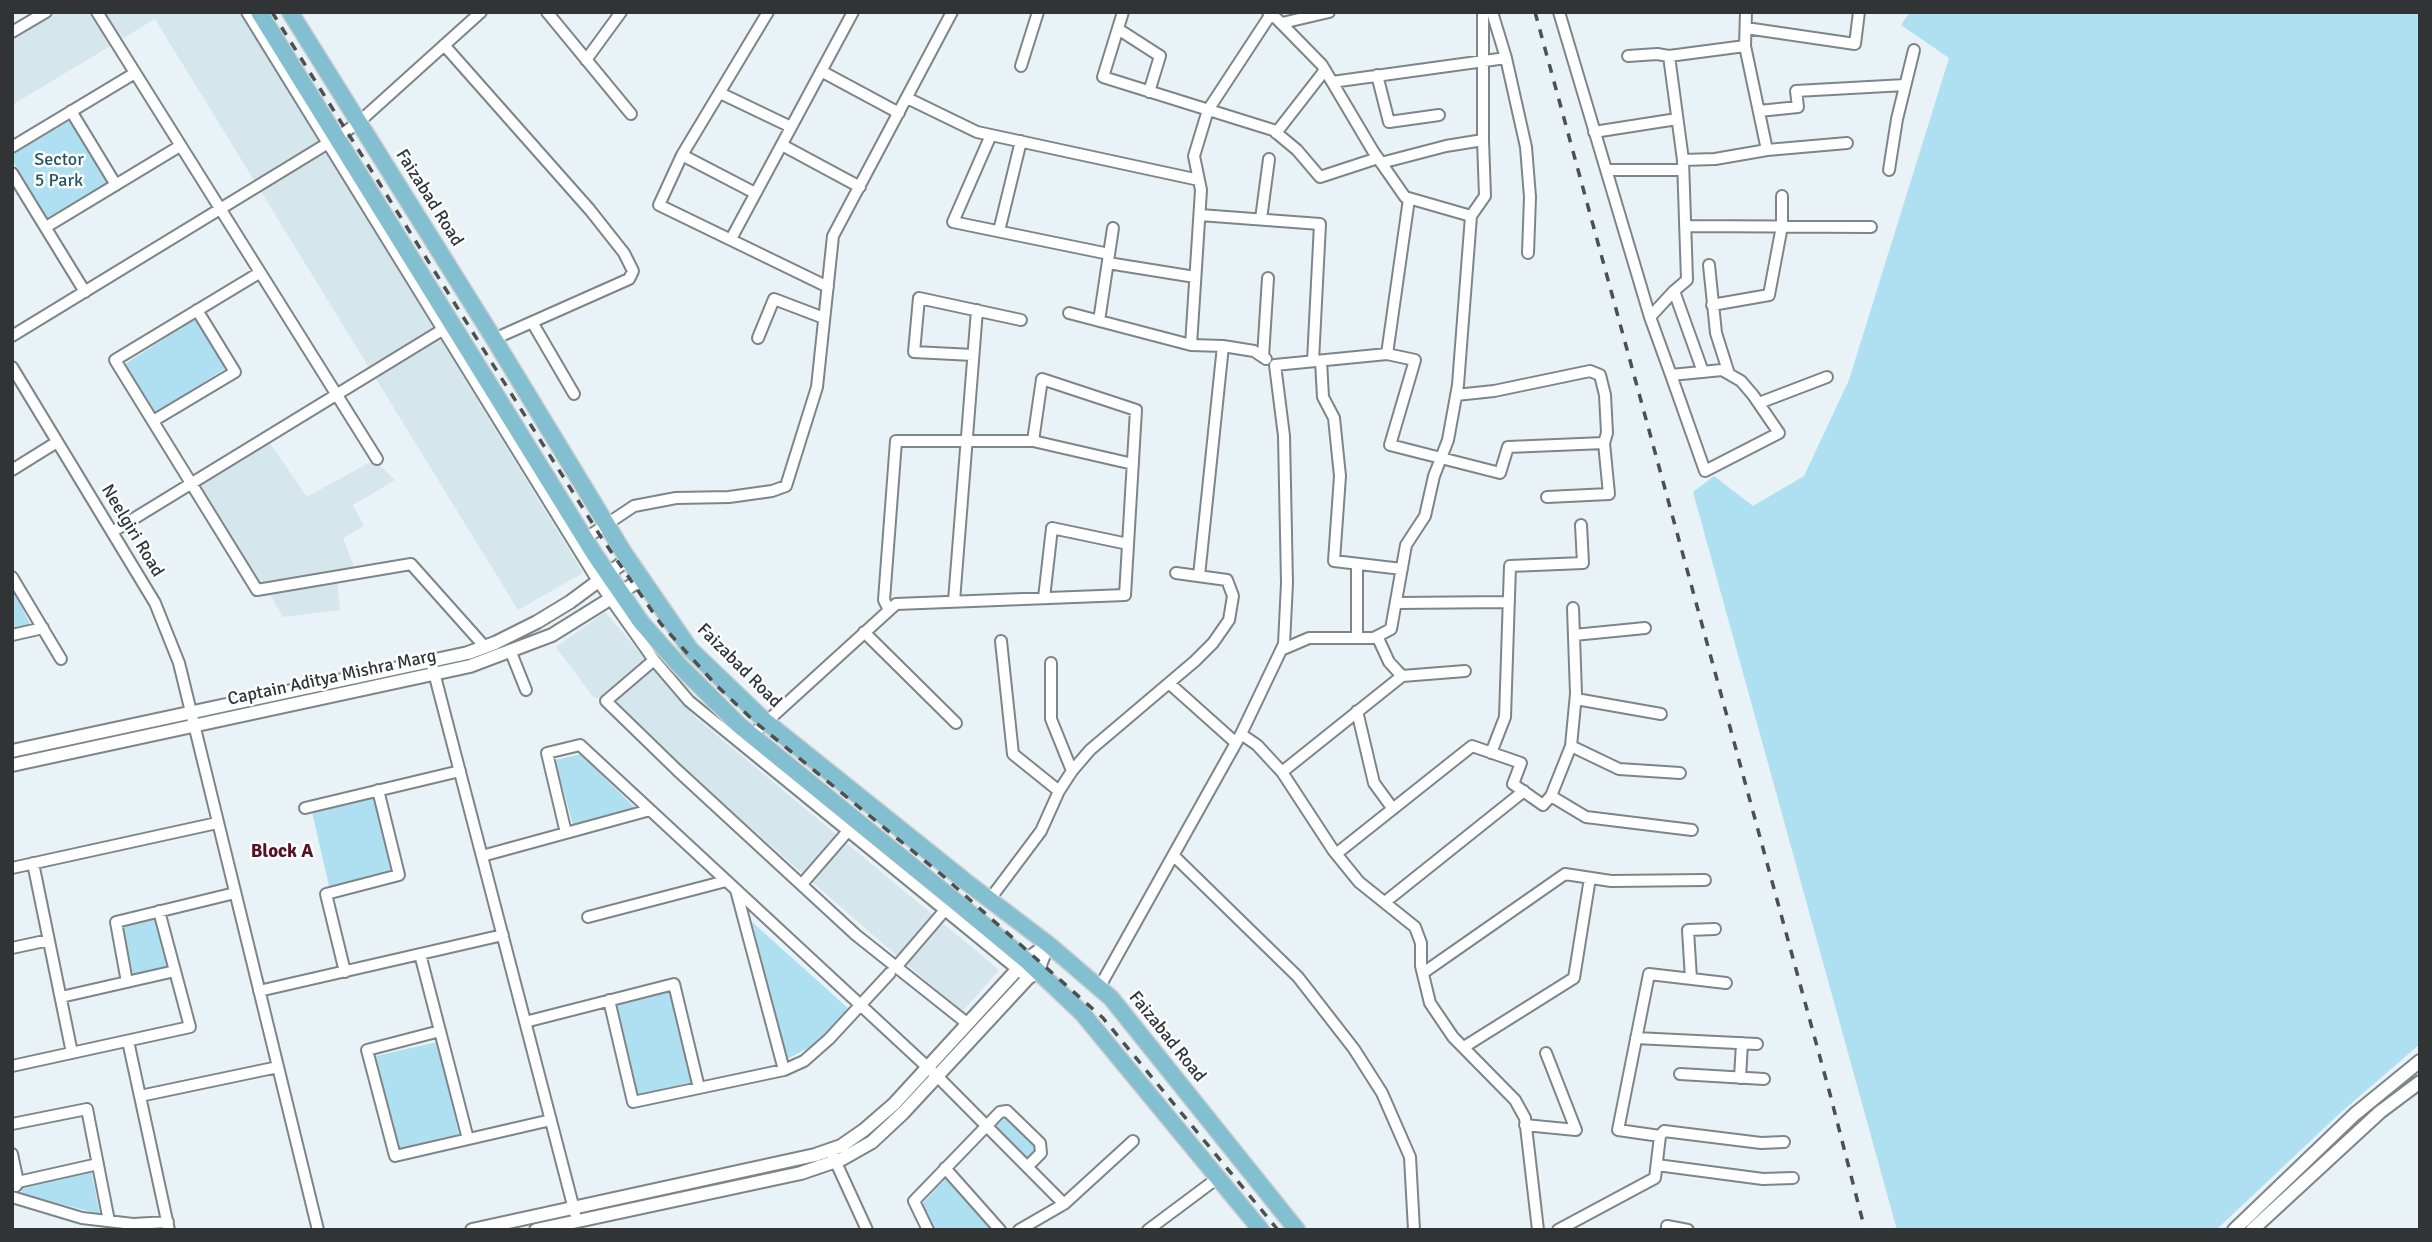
<!DOCTYPE html>
<html>
<head>
<meta charset="utf-8">
<style>
	body { margin:0 }
	#map { position:relative; width:2432px; height:1242px; overflow:hidden; background:#e9f2f6; font-family:Signika,sans-serif }
	canvas { display:block }
	.frame { position:absolute; inset:0; border:14px solid #313435; pointer-events:none }
</style>
</head>
<body>
<div id="map">
<canvas width="2432" height="1242"></canvas>
<div class="frame"></div>
</div>
<script>
const context = document.querySelector('canvas').getContext('2d');
context.lineJoin = 'round';
function fill(path, color) {
  context.fillStyle = color;
  context.fill(path, 'evenodd');
}
function shape(rows) {
  const path = new Path2D();
  for (const r of rows) {
    path.moveTo(r[0], r[1]);
    for (let i = 2; i < r.length; i += 2) path.lineTo(r[i], r[i + 1]);
  }
  return path;
}
function strokePath(path, color, width, dash) {
  context.strokeStyle = color;
  context.lineWidth = width;
  context.lineCap = dash ? 'butt' : 'round';
  context.setLineDash(dash || []);
  context.stroke(path);
}
function drawText(font, color, halo, rows, align = 'center') {
  context.font = font + ' Signika,sans-serif';
  context.lineWidth = 5;
  context.setLineDash([]);
  context.textBaseline = 'middle';
  context.strokeStyle = halo;
  context.fillStyle = color;
  for (const [text, x, y, turn = 0] of rows) {
    context.save();
    context.translate(x, y);
    context.rotate((+turn || 0) * Math.PI / 180);
    context.textAlign = isNaN(turn) ? turn : align;
    if (halo) context.strokeText(text, 0, 0);
    context.fillText(text, 0, 0);
    context.restore();
  }
}
fill(shape([
	[57,12,240,12,583,573,518,610,155,19,12,105,12,39],
	[267,439,307,497,374,460,395,480,353,505,364,526,343,538,354,567,336,571,340,610,283,617,264,584,257,585,197,484],
	[605,612,696,718,999,970,962,1012,804,875,643,732,615,701,593,697,556,647]
]), '#d5e6ec');
fill(shape([
	[1910,12,2420,12,2420,1044,2339,1114,2216,1230,1897,1230,1693,492,1714,476,1753,506,1804,476,1849,380,1949,58,1901,25],
	[71,120,108,182,47,218,12,160,12,155],
	[195,319,226,368,156,413,125,364],
	[12,588,35,634,12,638],
	[581,754,635,808,573,825,555,760],
	[374,798,391,872,329,886,312,812],
	[156,917,168,966,133,974,121,926],
	[752,922,849,1009,812,1046,787,1059],
	[671,991,692,1082,636,1095,615,1003],
	[437,1042,459,1134,398,1149,376,1056],
	[1004,1115,1038,1150,1027,1162,993,1127],
	[91,1170,100,1214,22,1194,21,1185],
	[948,1176,995,1230,931,1230,920,1206]
]), '#aee0f1');
const minor = shape([
	[97,12,377,459],
	[247,12,598,581,654,660,689,701,1028,978],
	[547,12,631,114],
	[768,12,682,155,659,205,828,287],
	[1123,12,1103,77,1273,130,1297,150,1320,177,1378,158],
	[1268,12,1277,19,1322,65,1373,151,1405,197,1471,216],
	[1492,12,1506,58],
	[1559,12,1650,317,1671,375,1705,471,1779,433,1753,395,1741,381,1722,370,1671,375],
	[1746,12,1745,46,1767,150],
	[1282,23,1329,12],
	[1746,28,1855,44,1859,12],
	[1118,29,1160,56,1149,92],
	[12,32,46,12],
	[444,45,590,210,624,253,633,271,629,279,494,339],
	[1628,56,1657,54,1669,56,1745,46],
	[586,60,621,12],
	[1021,66,1038,12],
	[821,71,899,113],
	[1377,75,1389,122,1439,115],
	[1332,82,1506,58,1526,147,1530,197,1528,253],
	[720,93,791,127],
	[907,98,977,132,1199,180],
	[71,111,116,185],
	[1759,111,1798,107,1796,91,1905,85],
	[1594,132,1677,119],
	[1276,133,1325,70],
	[991,135,953,222,1109,254],
	[782,145,860,187],
	[12,147,135,73],
	[682,155,755,193],
	[1683,160,1715,159,1767,150,1847,143],
	[1381,163,1446,146,1483,140],
	[1606,170,1683,170],
	[1889,170,1897,119,1914,50],
	[12,173,85,292],
	[1200,215,1320,224,1313,361],
	[1261,219,1269,159],
	[1685,226,1871,227],
	[46,227,180,146],
	[999,231,1021,141],
	[731,239,853,12],
	[1108,263,1195,277],
	[1709,265,1716,333,1729,374],
	[259,273,115,360,257,590,411,564,485,647],
	[1674,291,1703,372],
	[1712,305,1769,295,1782,226,1782,196],
	[1069,313,1191,345,1223,346,1199,576],
	[1650,317,1674,291,1687,280,1683,160,1669,56],
	[1099,321,1113,228],
	[532,322,574,394],
	[12,336,338,137,359,122,481,12],
	[758,338,774,299,824,318],
	[1191,345,1201,190,1194,156,1208,110,1271,14],
	[1223,346,1254,351,1266,359],
	[1387,354,1409,199],
	[973,355,914,352,919,298,1021,320],
	[1263,357,1268,278],
	[1321,361,1323,397,1334,418,1340,476,1334,561,1402,569],
	[12,367,155,603,179,663,318,1230],
	[1456,395,1494,391,1590,371,1600,375,1605,395,1607,433,1604,443,1609,494,1547,497],
	[1759,403,1827,377],
	[153,421,235,372,197,310],
	[12,470,57,442],
	[112,532,447,327],
	[586,538,634,506,676,498,729,497,772,491,786,486,817,387,833,236,952,12],
	[1357,564,1357,638],
	[12,577,61,659],
	[1044,598,1052,528,1128,544],
	[954,601,977,310],
	[1396,603,1509,602],
	[889,610,884,600,896,441,1033,441,1133,464],
	[864,632,956,723],
	[12,635,43,628],
	[1574,635,1645,628],
	[1377,636,1389,662,1402,676,1465,671],
	[1001,641,1013,754,1059,791],
	[510,650,526,690],
	[1281,650,1309,638,1374,638,1391,629,1406,545,1425,516,1434,476,1448,440,1458,385,1471,216,1485,196,1483,140,1483,12],
	[654,660,606,701,677,770,856,935,968,1024],
	[431,661,575,1213],
	[1051,663,1051,719,1072,771],
	[1170,684,1236,743],
	[1576,699,1661,714],
	[1357,711,1374,783,1393,809],
	[1241,734,1257,745,1282,772,1333,850,1359,882,1415,927,1421,943,1421,966,1430,1003,1453,1037,1515,1100,1525,1118,1538,1230],
	[752,735,896,604,1125,595,1136,410,1042,379,1033,441],
	[1571,746,1619,769,1680,773],
	[1491,753,1505,717,1510,566,1583,563,1581,525],
	[1282,772,1402,676],
	[1551,796,1586,817,1692,830],
	[305,808,460,771],
	[566,833,547,753,580,745,937,1076,1064,1204],
	[1336,854,1472,746,1521,763,1513,784,1543,805,1551,796,1571,746,1576,694,1573,608],
	[482,856,650,810],
	[1174,856,1298,977,1354,1049,1382,1093,1410,1157,1414,1230],
	[33,863,72,1053],
	[12,868,217,823],
	[802,884,848,831],
	[736,890,784,1070],
	[990,899,1041,831,1059,791,1072,771,1090,750,1195,661,1213,643,1229,620,1233,596,1227,580,1176,573],
	[1385,902,1524,791],
	[588,917,726,881],
	[12,948,49,940],
	[420,954,468,1139],
	[897,966,945,910],
	[345,972,326,894,399,875,378,790],
	[1423,973,1565,874,1611,881,1705,880],
	[1691,979,1688,930,1715,929],
	[127,982,116,922,235,893],
	[1099,988,1241,734,1284,644,1287,583,1284,436,1275,365,1387,354,1415,360,1390,445,1500,473,1508,447,1604,443],
	[259,991,503,935],
	[61,997,175,971],
	[609,1000,633,1102,784,1070,804,1061,829,1039,890,973],
	[525,1022,674,984,699,1088],
	[440,1031,367,1050,395,1156,551,1120],
	[1636,1038,1757,1044],
	[128,1041,169,1230],
	[1464,1047,1574,978,1590,878],
	[12,1066,190,1027,159,911],
	[1680,1074,1764,1079],
	[1740,1078,1742,1043],
	[140,1096,278,1067],
	[12,1124,87,1109,109,1221],
	[1525,1125,1576,1130,1546,1053],
	[1660,1136,1664,1131,1761,1143,1784,1142],
	[12,1154,18,1182,16,1186],
	[833,1156,867,1230],
	[1657,1165,1763,1179,1793,1178],
	[945,1168,1000,1230],
	[18,1182,98,1164],
	[12,1197,82,1218,133,1224,168,1222],
	[928,1230,914,1201,1000,1112,1007,1111,1040,1143,1041,1153,1028,1166],
	[1019,1230,1064,1204,1133,1141],
	[1148,1230,1219,1177],
	[1558,1230,1655,1178,1660,1136,1618,1130,1649,974,1726,983],
	[1667,1230,1667,1226,1688,1230]
]);
const tertiary = shape([
	[12,751,468,653,495,643,537,622,570,602,628,559],
	[12,765,470,666,552,635,642,579],
	[472,1230,815,1155,841,1146,864,1130,894,1104,1026,960,1048,944],
	[536,1230,801,1173,842,1159,872,1142,903,1113,1028,978,1037,972,1048,945],
	[2234,1230,2355,1114,2420,1061],
	[2252,1230,2380,1112,2420,1082]
]);
const primary = shape([
	[259,12,595,555,641,622,679,665,739,725,959,904,1026,960,1082,1013,1261,1230],
	[290,12,494,339,624,553,690,649,765,721,965,881,1048,944,1111,998,1297,1230]
]);
strokePath(minor, '#7d8588', 14);
strokePath(tertiary, '#7d8588', 16);
strokePath(primary, '#cececf', 19);
strokePath(minor, '#fff', 10);
strokePath(tertiary, '#fff', 12);
strokePath(primary, '#82bfd0', 16);
strokePath(shape([
	[272,12,601,537,661,624,717,686,755,722,942,875,1103,1018,1278,1230],
	[1535,12,1830,1094,1865,1230]
]), '#4c5051', 3.5, [9, 9]);
drawText('18px', '#235767', '#fcfeff', [
	["Sector",59,160],
	["5 Park",59,181]
]);
drawText('18px', '#313435', '#fcfeff', [
	["Faizabad Road",429,198,58],
	["Neelgiri Road",132,531,59],
	["Faizabad Road",739,666,45],
	["Captain Aditya Mishra Marg",332,678,-12],
	["Faizabad Road",1167,1037,51]
]);
drawText('bold 19px', '#561223', '#fcfeff', [
	["Block A",282,852]
]);
</script>
</body>
</html>
